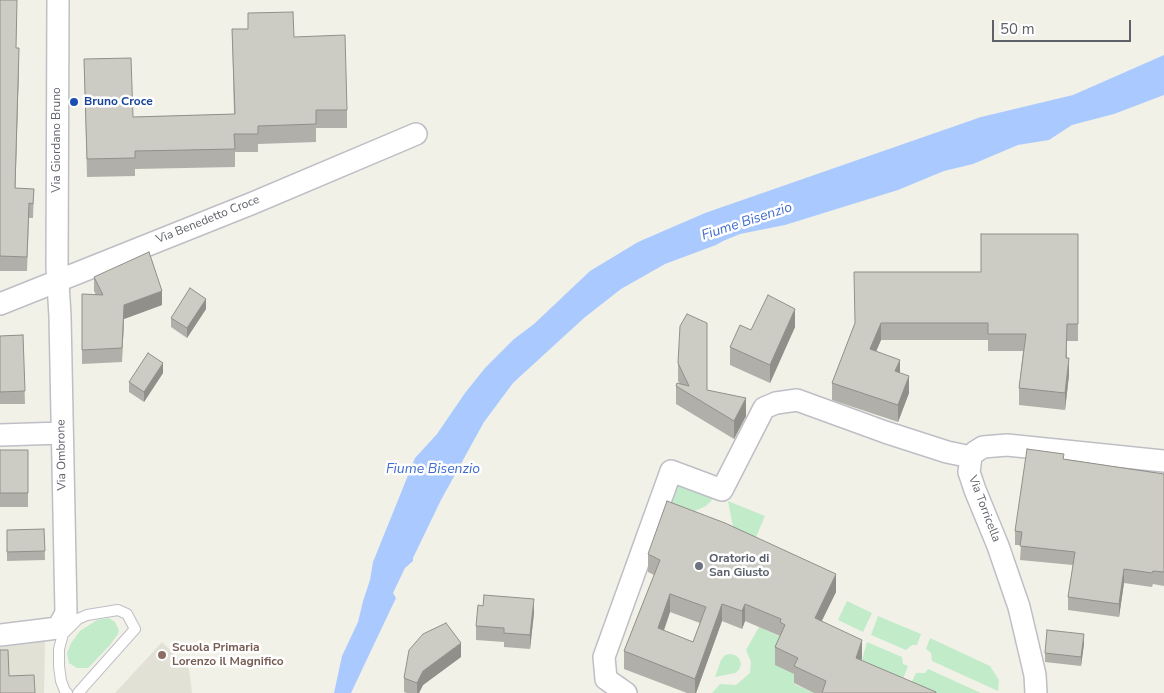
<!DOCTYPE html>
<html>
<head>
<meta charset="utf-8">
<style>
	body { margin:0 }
	#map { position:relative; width:1164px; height:693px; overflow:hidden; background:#f2f1e7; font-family:"Nunito Sans",sans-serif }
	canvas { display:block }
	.scale { position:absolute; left:992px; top:20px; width:139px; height:22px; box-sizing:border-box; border:2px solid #5e6169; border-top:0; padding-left:6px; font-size:15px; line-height:18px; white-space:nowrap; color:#5e6169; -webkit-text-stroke:4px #fff; paint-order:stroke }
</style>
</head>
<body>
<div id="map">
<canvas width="1164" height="693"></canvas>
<div class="scale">50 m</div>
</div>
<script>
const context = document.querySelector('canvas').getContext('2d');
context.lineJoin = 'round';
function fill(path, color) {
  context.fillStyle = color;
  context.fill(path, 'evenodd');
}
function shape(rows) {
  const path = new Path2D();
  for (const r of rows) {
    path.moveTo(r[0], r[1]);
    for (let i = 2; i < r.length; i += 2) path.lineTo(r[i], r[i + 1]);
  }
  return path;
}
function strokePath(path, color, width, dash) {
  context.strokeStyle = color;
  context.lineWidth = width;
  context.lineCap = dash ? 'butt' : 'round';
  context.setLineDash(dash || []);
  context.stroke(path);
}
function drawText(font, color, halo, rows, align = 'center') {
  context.font = font + ' "Nunito Sans",sans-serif';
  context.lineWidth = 5;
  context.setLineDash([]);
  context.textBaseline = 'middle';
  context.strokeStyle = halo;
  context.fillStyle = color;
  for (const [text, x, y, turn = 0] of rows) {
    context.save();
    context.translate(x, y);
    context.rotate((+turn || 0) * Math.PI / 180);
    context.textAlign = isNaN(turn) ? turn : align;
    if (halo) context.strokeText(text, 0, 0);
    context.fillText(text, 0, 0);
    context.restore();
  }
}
fill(shape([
	[45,641,44,693,0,693,0,647],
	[162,642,189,669,192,693,115,693]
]), '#e2e1d6');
fill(shape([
	[679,481,716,496,706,506,688,514,667,511],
	[728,501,765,516,753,544,733,527],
	[847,601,872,613,863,632,838,620],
	[878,616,921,634,917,645,912,645,906,650,871,635],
	[109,618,115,622,119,630,118,634,110,645,88,668,77,668,69,663,67,653,71,643,80,631,97,620],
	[759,627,781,637,798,676,794,684,814,693,712,693,720,684,736,685,750,673,751,662,746,650],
	[930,638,990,666,999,680,998,691,932,661,931,653,926,649],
	[867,642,902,657,903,664,908,666,903,679,862,660],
	[730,654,735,655,739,658,741,664,739,670,735,673,715,677,721,660,725,655],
	[928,669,981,693,933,693,911,683,916,673,925,673]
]), '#c2ebca');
fill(shape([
	[1164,55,1164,95,1114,114,1072,125,1049,140,1018,145,973,164,944,171,898,190,785,225,740,234,723,241,716,245,665,264,621,289,584,318,513,383,484,422,441,500,413,558,413,561,405,568,393,593,396,598,351,693,334,693,342,656,358,622,363,601,370,580,373,562,415,458,437,434,465,393,485,368,514,339,534,324,590,271,638,242,705,213,981,117,1073,95]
]), '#aacaff');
const lane = shape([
	[67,693,65,691,61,681,59,666,59,649,63,634,78,619,87,615,118,610,127,614,135,629,78,693]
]);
const street = shape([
	[0,304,253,203,416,134],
	[0,435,62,433],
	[0,635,58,628,66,613,60,316,57,267,58,0],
	[626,693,606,679,604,657,671,471,722,490,764,408,776,403,797,400,885,432,947,452,971,457],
	[1036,693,1035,675,1019,607,998,546,975,490,969,472,971,457,975,452,983,447,1007,445,1164,461]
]);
strokePath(lane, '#bebfc6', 12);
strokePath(street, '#bebfc6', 24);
strokePath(lane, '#fff', 10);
strokePath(street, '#fff', 21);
fill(shape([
	[0,0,16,48,19,63,15,188,34,189,33,218,29,218,27,271,0,271],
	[232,29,294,37,347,110,347,128,316,128,316,142,258,144,258,152,235,152,235,167,135,169,135,176,87,177,84,59,133,117,234,114],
	[1078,234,1078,341,1067,341,1067,358,1069,375,1065,410,1019,405,1019,388,1023,351,988,351,988,340,881,340,876,351,900,373,909,393,898,422,832,400,832,383,855,323],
	[94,277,162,305,124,319,122,362,82,364,82,294,96,295,94,291],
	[206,309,187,338,171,327,171,318],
	[795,327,770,383,730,365,730,347,751,330],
	[23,335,25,404,0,404,0,336],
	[678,363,707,390,746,416,734,439,676,404,676,386,680,384,678,381],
	[163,373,144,402,129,392,129,382],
	[0,450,28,450,28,507,0,507],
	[1064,459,1164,474,1164,586,1153,584,1152,587,1124,583,1119,617,1068,610,1068,597,1073,565,1020,560,1021,545,1015,545,1015,531],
	[44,529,45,560,7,561,7,530],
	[648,554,836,592,821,621,862,658,861,661,936,693,814,693,794,683,794,674,775,665,775,647,780,636,745,621,742,629,722,621,696,693,687,693,624,669,624,651,654,575,648,572],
	[670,612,700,623,693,642,664,631],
	[534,613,530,649,504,647,504,642,476,640,476,626],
	[1084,644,1081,666,1045,662,1045,653],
	[461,657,423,685,419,693,407,693,404,692,404,678]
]), '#b0afa9');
fill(shape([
	[19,48,19,63,15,202,15,188],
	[162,291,162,305,124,319,122,362,124,305],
	[206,299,206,309,187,338,187,328],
	[795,309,795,327,770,383,770,365],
	[881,323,881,340,870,366,870,349],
	[1069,358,1069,375,1065,410,1065,393],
	[900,360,900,377,895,371],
	[163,363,163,373,144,402,144,392],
	[909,376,909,393,898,422,898,405],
	[746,398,746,416,734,439,734,421],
	[1124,569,1124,583,1119,617,1119,604],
	[836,574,836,592,815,635,815,618],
	[670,594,670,612,658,646,658,628],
	[534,599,534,613,530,649,530,635],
	[722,604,722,621,696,693,695,693,695,679],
	[745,604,745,621,742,629,742,611],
	[1084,634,1084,644,1081,666,1081,657],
	[862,640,862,658,856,676,856,658],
	[461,643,461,657,423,685,419,693,417,693,417,683,423,671]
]), '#908f89');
const building = shape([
	[0,0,17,0,16,48,19,48,15,188,34,189,33,204,29,203,27,257,0,256,0,0],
	[293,12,294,37,345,35,347,110,316,110,316,124,258,126,258,134,234,134,235,149,135,151,135,158,87,159,84,59,131,58,133,117,235,114,232,29,248,29,248,13,293,12],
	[981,234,1078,234,1078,324,1067,324,1066,358,1069,358,1065,393,1019,388,1026,334,988,334,988,323,881,323,870,349,900,360,895,371,909,376,898,405,832,383,855,323,854,272,981,272,981,234],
	[149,252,162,291,124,305,122,348,82,350,82,294,103,295,94,277,149,252],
	[190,288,206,299,187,328,171,318,190,288],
	[768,295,795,309,770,365,730,347,740,325,751,330,768,295],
	[687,314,707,323,707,390,746,398,734,421,676,386,677,383,689,386,678,363,680,326,687,314],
	[23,335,25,391,0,392,0,336,23,335],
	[148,353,163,363,144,392,129,382,148,353],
	[1027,449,1064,454,1063,459,1164,474,1164,572,1153,571,1152,573,1124,569,1119,604,1068,597,1075,552,1020,546,1022,532,1015,531,1027,449],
	[0,450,28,450,28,493,0,493,0,450],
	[667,501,725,523,836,574,815,618,862,640,856,658,936,692,936,693,822,693,826,681,794,666,798,658,775,647,785,625,780,622,781,619,745,604,742,611,722,604,695,679,624,651,660,560,648,554,667,501],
	[670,594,706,607,693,642,658,628,670,594],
	[44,529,45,551,7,552,7,530,44,529],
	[484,595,534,599,530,635,504,633,504,628,476,626,478,605,483,606,484,595],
	[446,623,461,643,423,671,417,683,404,678,409,650,423,634,446,623],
	[1047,630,1084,634,1081,657,1045,653,1047,630],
	[0,650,8,650,9,676,34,675,35,693,0,693,0,650]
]);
fill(building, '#cdccc4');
strokePath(building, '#908f89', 1);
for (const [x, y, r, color] of [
	[74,102,5,"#1a4fb4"],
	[699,566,5,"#6b7280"],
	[162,655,5,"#8d6e63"]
]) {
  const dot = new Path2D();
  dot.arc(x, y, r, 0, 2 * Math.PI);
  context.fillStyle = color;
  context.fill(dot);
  strokePath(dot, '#fff', 2);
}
drawText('bold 12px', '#164399', '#fff', [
	["Bruno Croce",84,102]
], 'left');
drawText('12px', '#5e6169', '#fff', [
	["Via Giordano Bruno",57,140,-90],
	["Via Benedetto Croce",208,220,-22],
	["Via Ombrone",62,455,-91],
	["Via Torricella",984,509,69]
]);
drawText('bold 12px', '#5b616d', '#fff', [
	["Oratorio di",709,559],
	["San Giusto",709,573]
], 'left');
drawText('bold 12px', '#785e54', '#fff', [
	["Scuola Primaria",172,648],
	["Lorenzo il Magnifico",172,662]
], 'left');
drawText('italic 14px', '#406cce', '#fff', [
	["Fiume Bisenzio",747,222,-18],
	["Fiume Bisenzio",433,470]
]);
</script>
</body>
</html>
